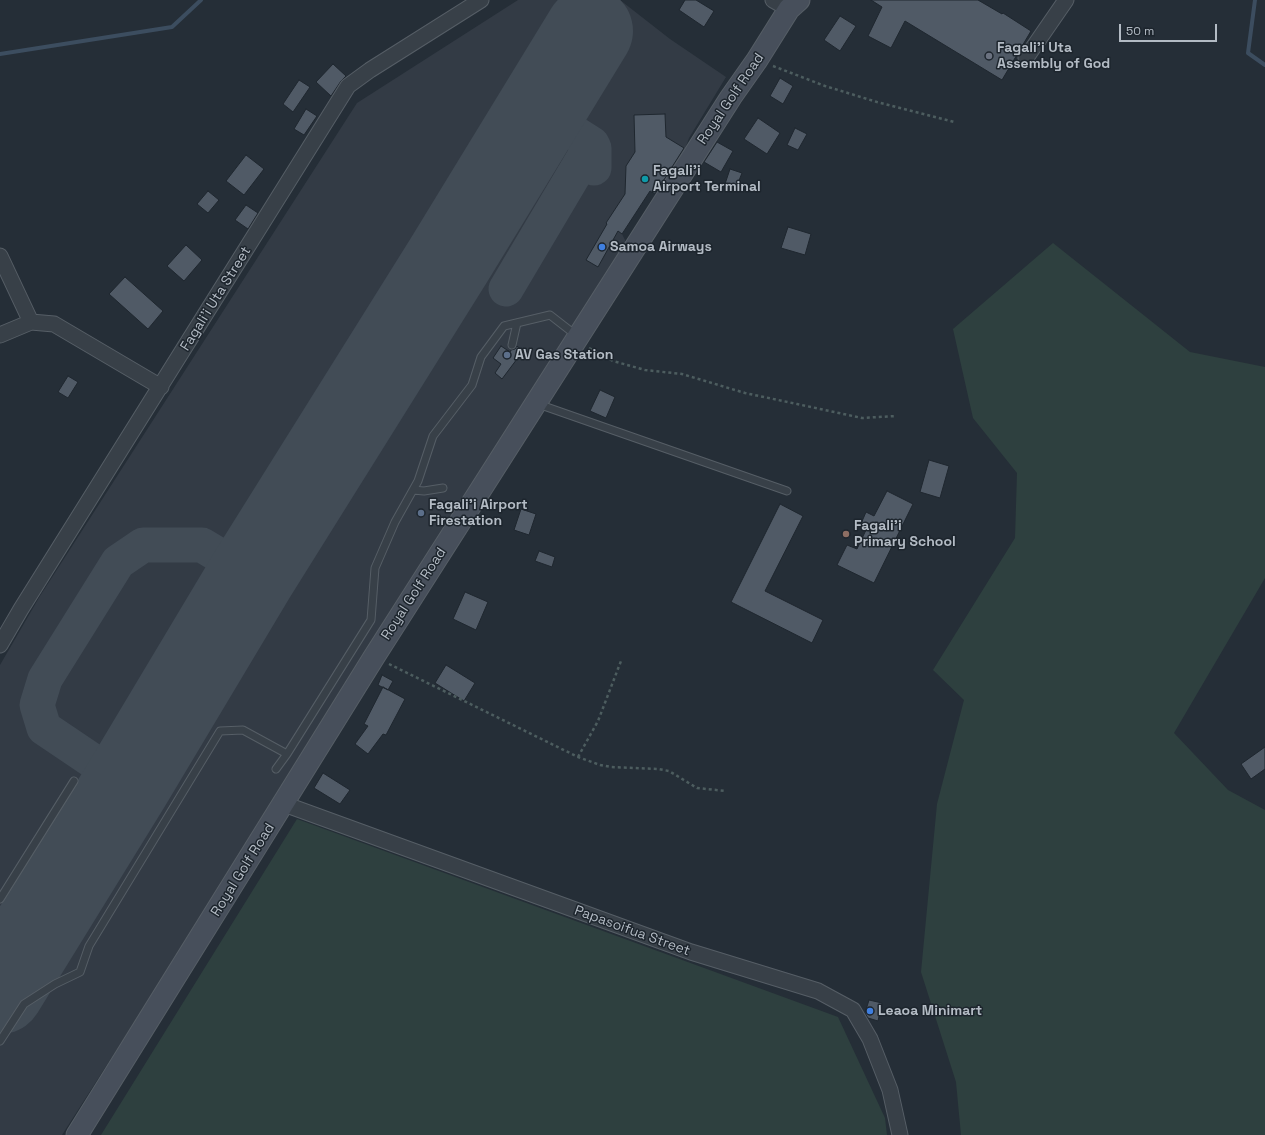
<!DOCTYPE html>
<html>
<head>
<meta charset="utf-8">
<style>
	body { margin:0 }
	#map { position:relative; width:1265px; height:1135px; overflow:hidden; background:#252e37; font-family:"Space Grotesk",sans-serif }
	canvas { display:block }
	.scale { position:absolute; left:1119px; top:24px; width:98px; height:18px; box-sizing:border-box; border:2px solid #b3bbc4; border-top:0; padding-left:5px; font-size:12px; line-height:14px; white-space:nowrap; color:#b3bbc4; -webkit-text-stroke:3px #1d252d; paint-order:stroke }
</style>
</head>
<body>
<div id="map">
<canvas width="1265" height="1135"></canvas>
<div class="scale">50 m</div>
</div>
<script>
const context = document.querySelector('canvas').getContext('2d');
context.lineJoin = 'round';
function fill(path, color) {
  context.fillStyle = color;
  context.fill(path, 'evenodd');
}
function shape(rows) {
  const path = new Path2D();
  for (const r of rows) {
    path.moveTo(r[0], r[1]);
    for (let i = 2; i < r.length; i += 2) path.lineTo(r[i], r[i + 1]);
  }
  return path;
}
function strokePath(path, color, width, dash) {
  context.strokeStyle = color;
  context.lineWidth = width;
  context.lineCap = dash ? 'butt' : 'round';
  context.setLineDash(dash || []);
  context.stroke(path);
}
function drawText(font, color, halo, rows, align = 'center') {
  context.font = font + ' "Space Grotesk",sans-serif';
  context.lineWidth = 3;
  context.setLineDash([]);
  context.textBaseline = 'middle';
  context.strokeStyle = halo;
  context.fillStyle = color;
  for (const [text, x, y, turn = 0] of rows) {
    context.save();
    context.translate(x, y);
    context.rotate((+turn || 0) * Math.PI / 180);
    context.textAlign = isNaN(turn) ? turn : align;
    if (halo) context.strokeText(text, 0, 0);
    context.fillText(text, 0, 0);
    context.restore();
  }
}
fill(shape([
	[518,0,620,0,670,39,726,77,689,138,685,149,655,194,650,191,622,234,626,242,281,793,62,1135,0,1135,0,665,40,596,357,103]
]), '#333b45');
fill(shape([
	[1053,243,1190,352,1265,367,1265,578,1174,733,1228,790,1265,810,1265,1135,961,1135,956,1082,921,972,937,804,964,700,933,670,1015,538,1017,473,973,418,953,329],
	[297,819,838,1017,885,1118,887,1135,101,1135]
]), '#2e403f');
strokePath(shape([
	[1255,0,1248,53,1265,65],
	[0,54,172,27,201,0]
]), '#3c4d5f', 4);
strokePath(shape([
	[540,111,592,144,594,148,594,168],
	[506,289,592,144],
	[127,784,44,728,37,705,45,679,118,562,143,545,202,545,252,575]
]), '#424c56', 35);
strokePath(shape([
	[0,990,127,784,252,575,449,260,589,31]
]), '#424c56', 88);
const building = shape([
	[685,0,696,0,714,11,704,27,679,10,685,0],
	[871,0,978,0,1002,14,1003,13,1031,31,1002,80,905,21,891,48,868,36,882,7,871,0],
	[840,16,856,26,840,51,824,40,840,16],
	[333,64,346,76,341,81,331,96,316,82,333,64],
	[780,78,793,86,783,104,770,96,780,78],
	[299,80,310,87,293,112,283,104,299,80],
	[306,109,317,116,304,135,294,129,306,109],
	[665,114,666,137,684,148,655,194,650,191,622,234,618,231,598,267,586,260,607,224,606,223,625,194,626,166,635,152,634,115,665,114],
	[758,118,780,133,767,154,744,139,758,118],
	[795,128,807,134,798,150,787,145,795,128],
	[717,142,733,151,721,172,704,162,717,142],
	[246,155,264,169,244,195,226,181,246,155],
	[730,169,742,173,736,188,725,184,730,169],
	[208,191,219,200,208,213,197,204,208,191],
	[246,205,258,213,248,229,235,220,246,205],
	[788,227,811,234,805,255,781,248,788,227],
	[186,245,202,260,184,281,167,266,186,245],
	[125,277,163,311,148,329,109,294,125,277],
	[501,346,510,352,511,350,515,349,517,346,523,351,502,379,495,373,501,364,493,358,501,346],
	[68,376,78,382,68,398,58,392,68,376],
	[600,390,615,397,606,418,590,411,600,390],
	[929,460,949,466,940,498,920,492,929,460],
	[887,491,913,504,874,583,837,565,847,545,857,549,866,530,860,526,866,512,874,516,887,491],
	[780,504,803,516,765,591,823,620,812,643,731,602,780,504],
	[521,509,536,514,529,535,514,530,521,509],
	[539,551,555,557,552,567,535,561,539,551],
	[465,592,488,602,476,630,453,619,465,592],
	[446,665,475,683,464,701,435,683,446,665],
	[382,675,393,681,388,690,378,685,382,675],
	[383,687,405,699,386,735,383,734,368,754,355,744,368,726,364,724,383,687],
	[1265,747,1265,769,1251,779,1241,764,1265,747],
	[323,773,350,790,340,804,314,788,323,773],
	[869,1000,882,1003,878,1021,868,1018,865,1013,869,1000]
]);
fill(building, '#505a66');
strokePath(building, '#1f272f', 1);
const service = shape([
	[512,345,517,323],
	[538,404,787,491],
	[413,490,424,491,443,488],
	[276,769,287,754],
	[0,899,74,781],
	[0,1041,24,1004,55,984,80,972,89,946,220,731,243,730,287,754,371,620,375,568,395,522,418,481,433,436,472,385,481,357,504,326,550,315,577,336]
]);
const minor = shape([
	[773,0,789,9],
	[1026,58,1066,0],
	[0,256,31,322],
	[0,335,31,322,54,324,161,387],
	[0,645,21,609,348,86,370,70,481,0],
	[284,804,691,952,818,991,853,1010,870,1039,890,1090,900,1135]
]);
const secondary = shape([
	[77,1135,374,657,731,97,757,60,789,9,799,0]
]);
strokePath(service, '#565e66', 9);
strokePath(minor, '#565e66', 17);
strokePath(secondary, '#565e66', 23);
strokePath(shape([
	[773,66,825,86,877,102,954,122],
	[589,348,613,361,645,370,682,374,745,393,797,404,862,418,896,416],
	[389,664,578,757,600,765,611,767,658,769,669,771,697,788,726,791],
	[578,757,598,721,621,661]
]), '#4d5d5f', 2.5, [3, 3]);
strokePath(service, '#384048', 7);
strokePath(minor, '#384048', 15);
strokePath(secondary, '#474f5b', 21);
for (const [x, y, r, color] of [
	[989,56,4,"#6b7280"],
	[645,179,4,"#0f9aa8"],
	[602,247,4,"#3f7fe0"],
	[507,355,4,"#5c6f8a"],
	[421,513,4,"#5c6f8a"],
	[846,534,4,"#8d6e63"],
	[870,1011,4,"#3f7fe0"]
]) {
  const dot = new Path2D();
  dot.arc(x, y, r, 0, 2 * Math.PI);
  context.fillStyle = color;
  context.fill(dot);
  strokePath(dot, '#1d252d', 1.5);
}
drawText('bold 14px', '#b3bbc4', '#1d252d', [
	["Fagali'i Uta",997,48],
	["Assembly of God",997,64],
	["Fagali'i",653,171],
	["Airport Terminal",653,187],
	["Samoa Airways",610,247],
	["AV Gas Station",515,355],
	["Fagali'i Airport",429,505],
	["Firestation",429,521],
	["Fagali'i",854,526],
	["Primary School",854,542],
	["Leaoa Minimart",878,1011]
], 'left');
drawText('14px', '#b3bbc4', '#1d252d', [
	["Royal Golf Road",731,99,-56],
	["Fagali'i Uta Street",216,299,-58],
	["Royal Golf Road",414,594,-57],
	["Royal Golf Road",243,870,-58],
	["Papasoifua Street",632,931,20]
]);
</script>
</body>
</html>
